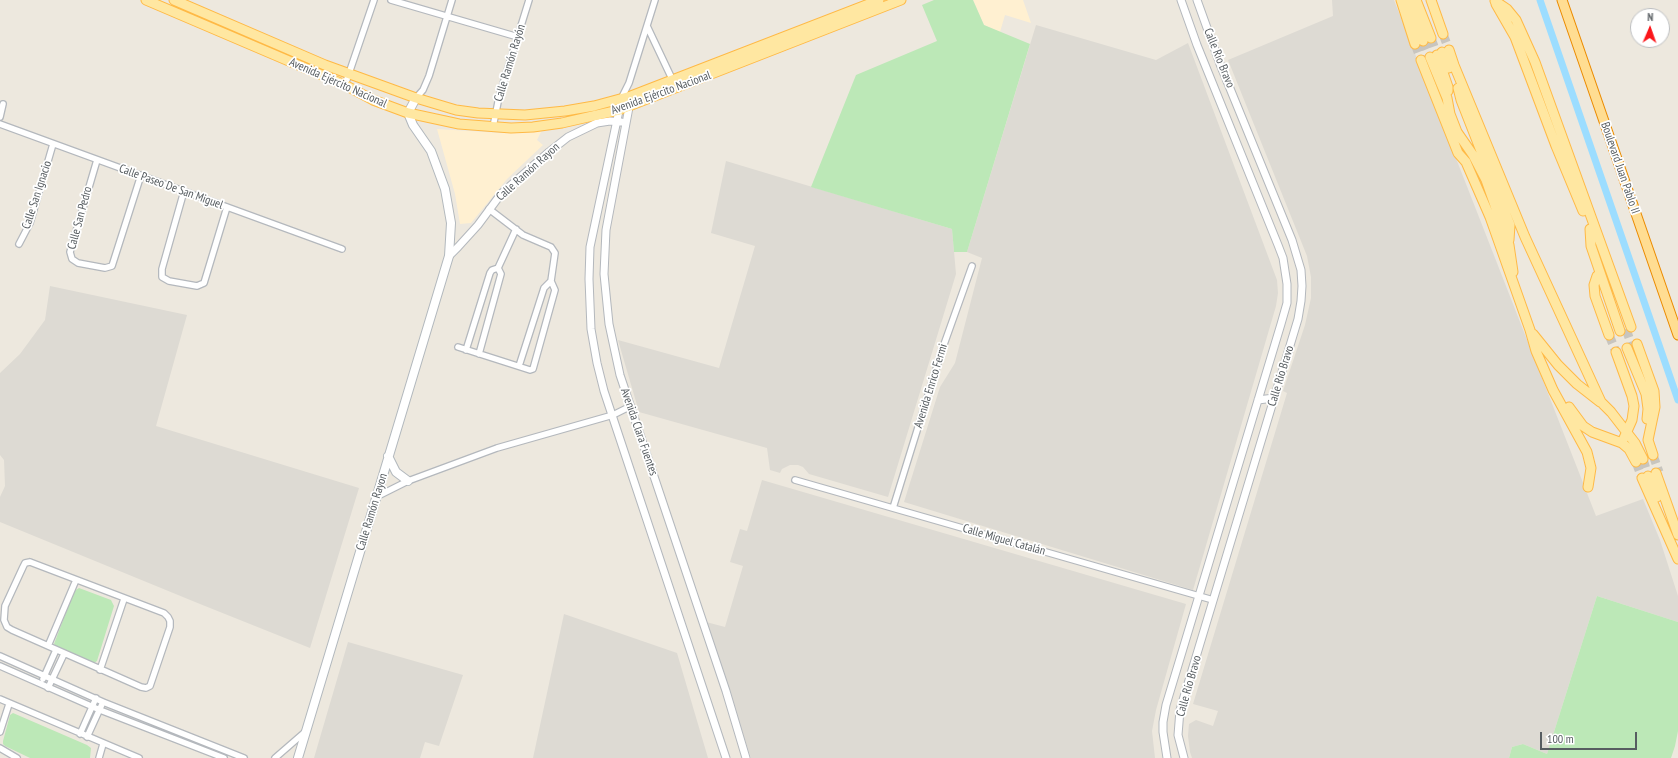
<!DOCTYPE html>
<html>
<head>
<meta charset="utf-8">
<style>
	body { margin:0 }
	#map { position:relative; width:1678px; height:758px; overflow:hidden; background:#ede8de; font-family:"PT Sans Narrow",sans-serif }
	canvas { display:block }
	.north { position:absolute; left:1630px; top:8px; width:40px; height:40px; box-sizing:border-box; background:#fff; border:1px solid #bcbec0; border-radius:50%; rotate:2deg; font-size:11px; font-weight:700; line-height:16px; text-align:center; color:#575d61 }
	.north::after { content:''; display:block; margin:auto; width:14px; height:18px; background:#fb161a; clip-path:polygon(50% 0,100% 100%,50% 72%,0 100%) }
	.scale { position:absolute; left:1540px; top:732px; width:97px; height:18px; box-sizing:border-box; border:2px solid #575d61; border-top:0; padding-left:5px; font-size:12px; line-height:14px; white-space:nowrap; color:#575d61; -webkit-text-stroke:3px #fff; paint-order:stroke }
</style>
</head>
<body>
<div id="map">
<canvas width="1678" height="758"></canvas>
<div class="north">N</div>
<div class="scale">100 m</div>
</div>
<script>
const context = document.querySelector('canvas').getContext('2d');
context.lineJoin = 'round';
function fill(path, color) {
  context.fillStyle = color;
  context.fill(path, 'evenodd');
}
function shape(rows) {
  const path = new Path2D();
  for (const r of rows) {
    path.moveTo(r[0], r[1]);
    for (let i = 2; i < r.length; i += 2) path.lineTo(r[i], r[i + 1]);
  }
  return path;
}
function strokePath(path, color, width, dash) {
  context.strokeStyle = color;
  context.lineWidth = width;
  context.lineCap = dash ? 'butt' : 'round';
  context.setLineDash(dash || []);
  context.stroke(path);
}
function drawText(font, color, halo, rows, align = 'center') {
  context.font = font + ' "PT Sans Narrow",sans-serif';
  context.lineWidth = 3.5;
  context.setLineDash([]);
  context.textBaseline = 'middle';
  context.strokeStyle = halo;
  context.fillStyle = color;
  for (const [text, x, y, turn = 0] of rows) {
    context.save();
    context.translate(x, y);
    context.rotate((+turn || 0) * Math.PI / 180);
    context.textAlign = isNaN(turn) ? turn : align;
    if (halo) context.strokeText(text, 0, 0);
    context.fillText(text, 0, 0);
    context.restore();
  }
}
fill(shape([
	[973,0,1023,0,1031,23,1005,15,1000,32,984,25],
	[437,129,501,133,542,130,537,140,543,145,507,179,471,223,460,224,455,194]
]), '#fff0d1');
fill(shape([
	[1332,0,1394,0,1596,516,1643,499,1660,540,1678,596,1678,622,1597,596,1547,754,1523,744,1512,747,1509,758,1192,758,1190,752,1188,736,1189,724,1196,720,1213,726,1218,711,1193,704,1287,393,1283,391,1305,325,1311,298,1311,277,1307,256,1228,60,1333,16],
	[1036,25,1156,60,1188,43,1277,280,1278,293,1276,306,1193,590,904,502,940,387,955,363,982,258,967,252],
	[726,161,952,229,956,274,888,497,809,474,803,467,798,465,790,465,782,469,780,473,770,470,767,448,639,412,618,340,719,368,755,246,711,233],
	[50,286,187,315,156,426,359,488,310,648,200,604,0,522,0,497,5,486,4,460,0,455,0,373,20,354,45,320],
	[762,480,1186,604,1156,710,1152,731,1155,758,751,758,706,622,725,627,743,566,730,562,740,529,747,531],
	[564,614,677,653,708,758,533,758],
	[348,642,463,675,439,746,425,742,420,758,314,758]
]), '#dddad3');
fill(shape([
	[934,0,973,0,984,25,1030,44,967,252,954,252,952,229,811,187,856,75,937,41,922,5],
	[79,588,111,600,114,606,97,661,94,663,57,647,54,644,74,591],
	[1597,596,1678,622,1678,731,1675,746,1671,758,1509,758,1512,747,1523,744,1547,754],
	[13,713,87,745,91,748,90,758,30,758,5,746,3,744,3,741,10,715]
]), '#bce8b7');
strokePath(shape([
	[1540,0,1678,400]
]), '#9cddff', 7);
strokePath(shape([
	[1443,34,1449,50],
	[1431,38,1437,55],
	[1423,41,1430,57],
	[1415,44,1421,60],
	[1626,329,1632,346],
	[1609,335,1616,352],
	[1653,455,1659,472],
	[1643,459,1648,476],
	[1636,462,1642,478]
]), '#c8c5bf', 9, [9, 4.5]);
const minor = shape([
	[391,0,518,37],
	[647,26,673,81],
	[345,85,374,0],
	[416,98,423,90,429,76,452,0],
	[621,99,629,83,655,0],
	[0,117,3,104],
	[0,124,342,249],
	[493,127,499,97,529,0],
	[97,160,70,252,72,259,78,263,105,268,112,266,141,175],
	[184,191,162,269,162,277,169,281,197,286,204,283,227,207],
	[489,209,523,235,551,247,555,253,551,281,544,288,519,366],
	[19,244,30,223,53,144],
	[498,268,516,229],
	[458,347,530,370,533,369,555,290,551,281],
	[466,350,490,273,492,270,498,268],
	[479,354,501,274,498,268],
	[795,480,1213,600],
	[376,497,408,481,497,448,613,415,631,406],
	[893,508,942,350,972,266],
	[30,562,164,613,168,617,170,621,170,627,150,686,146,688,141,687,12,630,7,627,4,620,5,606,23,567,25,563,30,562],
	[48,646,76,580],
	[0,656,103,702,244,758],
	[0,666,100,710,224,758],
	[100,670,124,599],
	[43,679,56,650],
	[48,688,64,654],
	[0,699,139,758],
	[0,732,9,704],
	[80,734,96,698],
	[87,737,103,702],
	[0,748,17,758],
	[99,758,103,744],
	[275,758,305,732]
]);
const tertiary = shape([
	[630,102,606,230,604,274,609,324,620,375,726,691,746,758],
	[620,106,590,247,589,279,591,329,597,363,604,391,726,758],
	[449,256,458,247,478,225,501,194,549,152,568,137,597,123,610,121,621,122],
	[1258,400,1274,398],
	[1167,758,1163,732,1163,722,1166,705,1281,324,1287,303,1287,284,1283,258,1278,245,1197,45,1181,0],
	[1184,758,1178,735,1180,710,1298,319,1301,301,1302,286,1301,270,1292,240,1220,64,1197,0]
]);
const secondary = shape([
	[388,456,396,472,408,481],
	[298,758,449,256,451,223,445,189,431,151,413,125,408,113,416,98]
]);
const primary = shape([
	[146,0,345,85,373,100,408,113,459,124,511,128,533,127,562,123,619,110,901,0],
	[174,0,325,65,416,98,456,110,478,113,525,115,565,111,594,106,631,96,879,0],
	[1401,0,1415,44],
	[1408,0,1423,41],
	[1416,0,1431,38],
	[1431,0,1443,34],
	[1495,1,1507,9,1516,20,1535,62,1631,327],
	[1496,4,1515,37,1556,146,1583,211],
	[1449,50,1454,65,1525,237,1601,402,1611,412,1635,443,1643,459],
	[1442,52,1449,68],
	[1437,55,1448,87,1448,91],
	[1430,57,1447,98,1450,114,1457,132,1473,155,1486,180,1509,245,1513,272],
	[1421,60,1458,153,1466,162,1490,217,1530,330,1536,351,1553,390,1587,452,1591,468,1588,487],
	[1458,88,1461,100,1510,225,1509,240],
	[1590,229,1591,246,1620,331],
	[1597,276,1594,285,1595,296,1609,335],
	[1533,334,1558,365,1577,384,1600,402],
	[1637,344,1654,391,1655,407,1648,440,1653,455],
	[1627,348,1646,394,1648,409,1647,419],
	[1616,352,1632,396,1634,406,1632,420,1624,438],
	[1569,407,1583,426,1592,432,1622,443,1629,449,1636,462],
	[1656,473,1678,535],
	[1648,476,1657,497],
	[1642,478,1678,559]
]);
const trunk = shape([
	[1562,0,1678,335]
]);
strokePath(minor, '#b4b8bd', 8);
strokePath(tertiary, '#b4b8bd', 9);
strokePath(secondary, '#b2b8bd', 10);
strokePath(primary, '#ffb945', 11);
strokePath(trunk, '#eb8b00', 11);
strokePath(minor, '#fff', 5.5);
strokePath(tertiary, '#fff', 7);
strokePath(secondary, '#fff', 8);
strokePath(primary, '#ffe7a1', 9);
strokePath(trunk, '#ffdd92', 9);
drawText('12px', '#575d61', '#fff', [
	["Calle Río Bravo",1219,58,68],
	["Calle Ramón Rayón",510,63,-73],
	["Avenida Ejército Nacional",338,83,24],
	["Avenida Ejército Nacional",661,93,-20],
	["Boulevard Juan Pablo II",1620,168,71],
	["Calle Ramón Rayon",528,172,-42],
	["Calle Paseo De San Miguel",171,187,20],
	["Calle San Ignacio",37,195,-72],
	["Calle San Pedro",80,218,-75],
	["Calle Río Bravo",1281,376,-73],
	["Avenida Enrico Fermi",931,386,-73],
	["Avenida Clara Fuentes",639,432,71],
	["Calle Ramón Rayon",372,512,-73],
	["Calle Miguel Catalán",1004,540,16],
	["Calle Río Bravo",1189,686,-74]
]);
</script>
</body>
</html>
